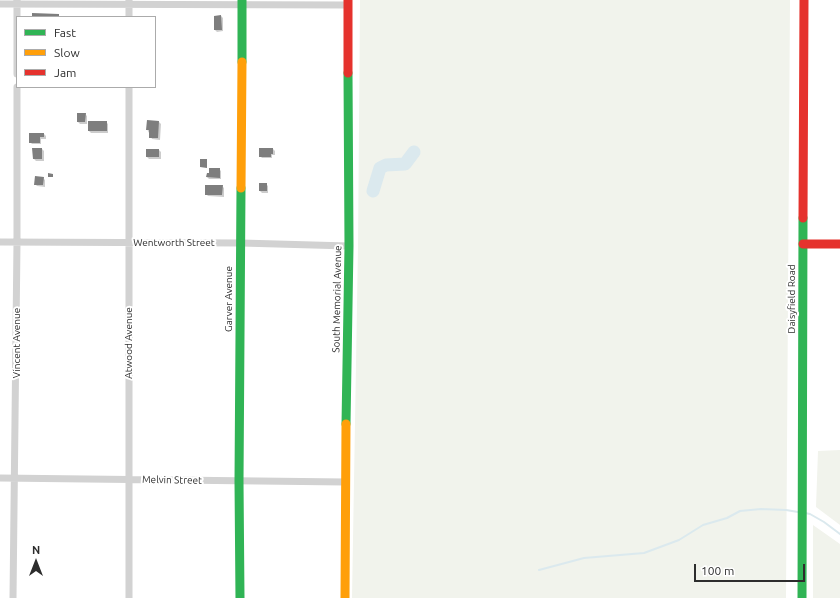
<!DOCTYPE html>
<html>
<head>
<meta charset="utf-8">
<style>
	body { margin:0 }
	#map { position:relative; width:840px; height:598px; overflow:hidden; background:#fff; font-family:Ubuntu,sans-serif }
	canvas { display:block }
	.legend { position:absolute; left:16px; top:16px; width:140px; height:72px; box-sizing:border-box; background:#fff; border:1px solid #ababab; margin:0; padding:5px 7px; list-style:none; font-size:12px; color:#2d2d2d }
	.legend li { display:flex; align-items:center; gap:8px; height:20px }
	.legend b { width:20px; border:1px solid #ababab }
	.north { position:absolute; left:16px; top:542px; width:40px; height:40px; -webkit-text-stroke:3px #fff; paint-order:stroke; rotate:0deg; font-size:11px; font-weight:700; line-height:16px; text-align:center; color:#2d2d2d }
	.north::after { content:''; display:block; margin:auto; width:14px; height:18px; background:#2d2d2d; clip-path:polygon(50% 0,100% 100%,50% 72%,0 100%) }
	.scale { position:absolute; left:694px; top:564px; width:111px; height:18px; box-sizing:border-box; border:2px solid #2d2d2d; border-top:0; padding-left:5px; font-size:12px; line-height:14px; white-space:nowrap; color:#2d2d2d; -webkit-text-stroke:3px #fff; paint-order:stroke }
</style>
</head>
<body>
<div id="map">
<canvas width="840" height="598"></canvas>
<ul class="legend">
<li><b style="height:5px;background:#30b455"></b>Fast</li>
<li><b style="height:5px;background:#ff9f0a"></b>Slow</li>
<li><b style="height:5px;background:#e5322d"></b>Jam</li>
</ul>
<div class="north">N</div>
<div class="scale">100 m</div>
</div>
<script>
const context = document.querySelector('canvas').getContext('2d');
context.lineJoin = 'round';
function fill(path, color) {
  context.fillStyle = color;
  context.fill(path, 'evenodd');
}
function shape(rows) {
  const path = new Path2D();
  for (const r of rows) {
    path.moveTo(r[0], r[1]);
    for (let i = 2; i < r.length; i += 2) path.lineTo(r[i], r[i + 1]);
  }
  return path;
}
function strokePath(path, color, width, dash) {
  context.strokeStyle = color;
  context.lineWidth = width;
  context.lineCap = dash ? 'butt' : 'round';
  context.setLineDash(dash || []);
  context.stroke(path);
}
function drawText(font, color, halo, rows, align = 'center') {
  context.font = font + ' Ubuntu,sans-serif';
  context.lineWidth = 4;
  context.setLineDash([]);
  context.textBaseline = 'middle';
  context.strokeStyle = halo;
  context.fillStyle = color;
  for (const [text, x, y, turn = 0] of rows) {
    context.save();
    context.translate(x, y);
    context.rotate((+turn || 0) * Math.PI / 180);
    context.textAlign = isNaN(turn) ? turn : align;
    if (halo) context.strokeText(text, 0, 0);
    context.fillText(text, 0, 0);
    context.restore();
  }
}
fill(shape([
	[360,0,790,0,786,598,352,598,358,247],
	[840,450,840,525,816,507,818,451],
	[813,525,840,544,840,598,813,598]
]), '#f1f3ec');
fill(shape([
	[221,16,223,18,223,31,217,32,215,30],
	[85,114,87,116,87,124,80,124,78,122],
	[106,122,108,124,108,133,91,133,89,131],
	[159,122,161,124,160,140,152,139,147,129],
	[44,134,46,136,46,139,41,139,41,144,32,144,30,142],
	[42,149,44,151,44,161,36,161,34,159],
	[273,149,275,151,275,155,272,155,272,158,262,158,260,156],
	[159,150,161,152,161,159,149,159,147,157],
	[219,169,221,171,221,179,209,179,207,177],
	[43,178,45,180,45,187,37,186,35,184],
	[260,184,266,184,268,186,268,193,262,193,260,191],
	[222,186,224,188,224,197,208,196,206,194]
]), '#0003');
strokePath(shape([
	[805,513,810,514,824,522,840,534],
	[539,570,584,558,644,553,679,540,703,525,727,518,740,511,761,509,786,510,798,512]
]), '#dbe9ee', 2);
strokePath(shape([
	[373,191,380,168,386,165,405,164,414,152]
]), '#dbe9ee', 13);
fill(shape([
	[32,13,59,14,59,17,32,17],
	[221,15,222,30,214,30,214,16],
	[77,113,86,113,85,122,77,122],
	[147,120,159,121,158,138,149,138,149,130,146,130],
	[88,121,107,121,107,131,88,131],
	[29,133,44,133,44,137,40,137,40,143,29,143],
	[32,148,42,148,42,159,33,159],
	[259,148,273,148,273,154,271,154,271,157,259,157],
	[146,149,159,149,159,157,146,157],
	[200,159,207,159,207,168,200,167],
	[209,168,220,168,220,178,206,177,207,173,209,173],
	[48,173,53,174,53,177,48,177],
	[35,176,44,177,43,185,34,185],
	[259,183,267,183,267,191,259,191],
	[205,185,223,185,222,195,205,195]
]), '#7e7e7e');
strokePath(shape([
	[17,0,17,74],
	[0,4,348,5],
	[129,17,129,0],
	[0,242,241,243,349,246],
	[0,478,345,482],
	[13,598,17,242,17,87],
	[129,598,129,87]
]), '#d2d2d2', 7);
strokePath(shape([
	[242,62,242,0],
	[346,424,349,246,348,73],
	[240,598,239,481,241,188],
	[802,598,803,218]
]), '#30b455', 9);
strokePath(shape([
	[241,188,242,62],
	[345,598,346,424]
]), '#ff9f0a', 9);
strokePath(shape([
	[348,0,348,73],
	[803,218,804,0],
	[803,244,840,244]
]), '#e5322d', 9);
drawText('10px', '#2d2d2d', '#fff', [
	["Wentworth Street",174,243],
	["Garver Avenue",229,299,-90],
	["South Memorial Avenue",337,299,-89],
	["Daisyfield Road",792,299,-90],
	["Vincent Avenue",17,343,-90],
	["Atwood Avenue",129,343,-90],
	["Melvin Street",172,480,1]
]);
</script>
</body>
</html>
